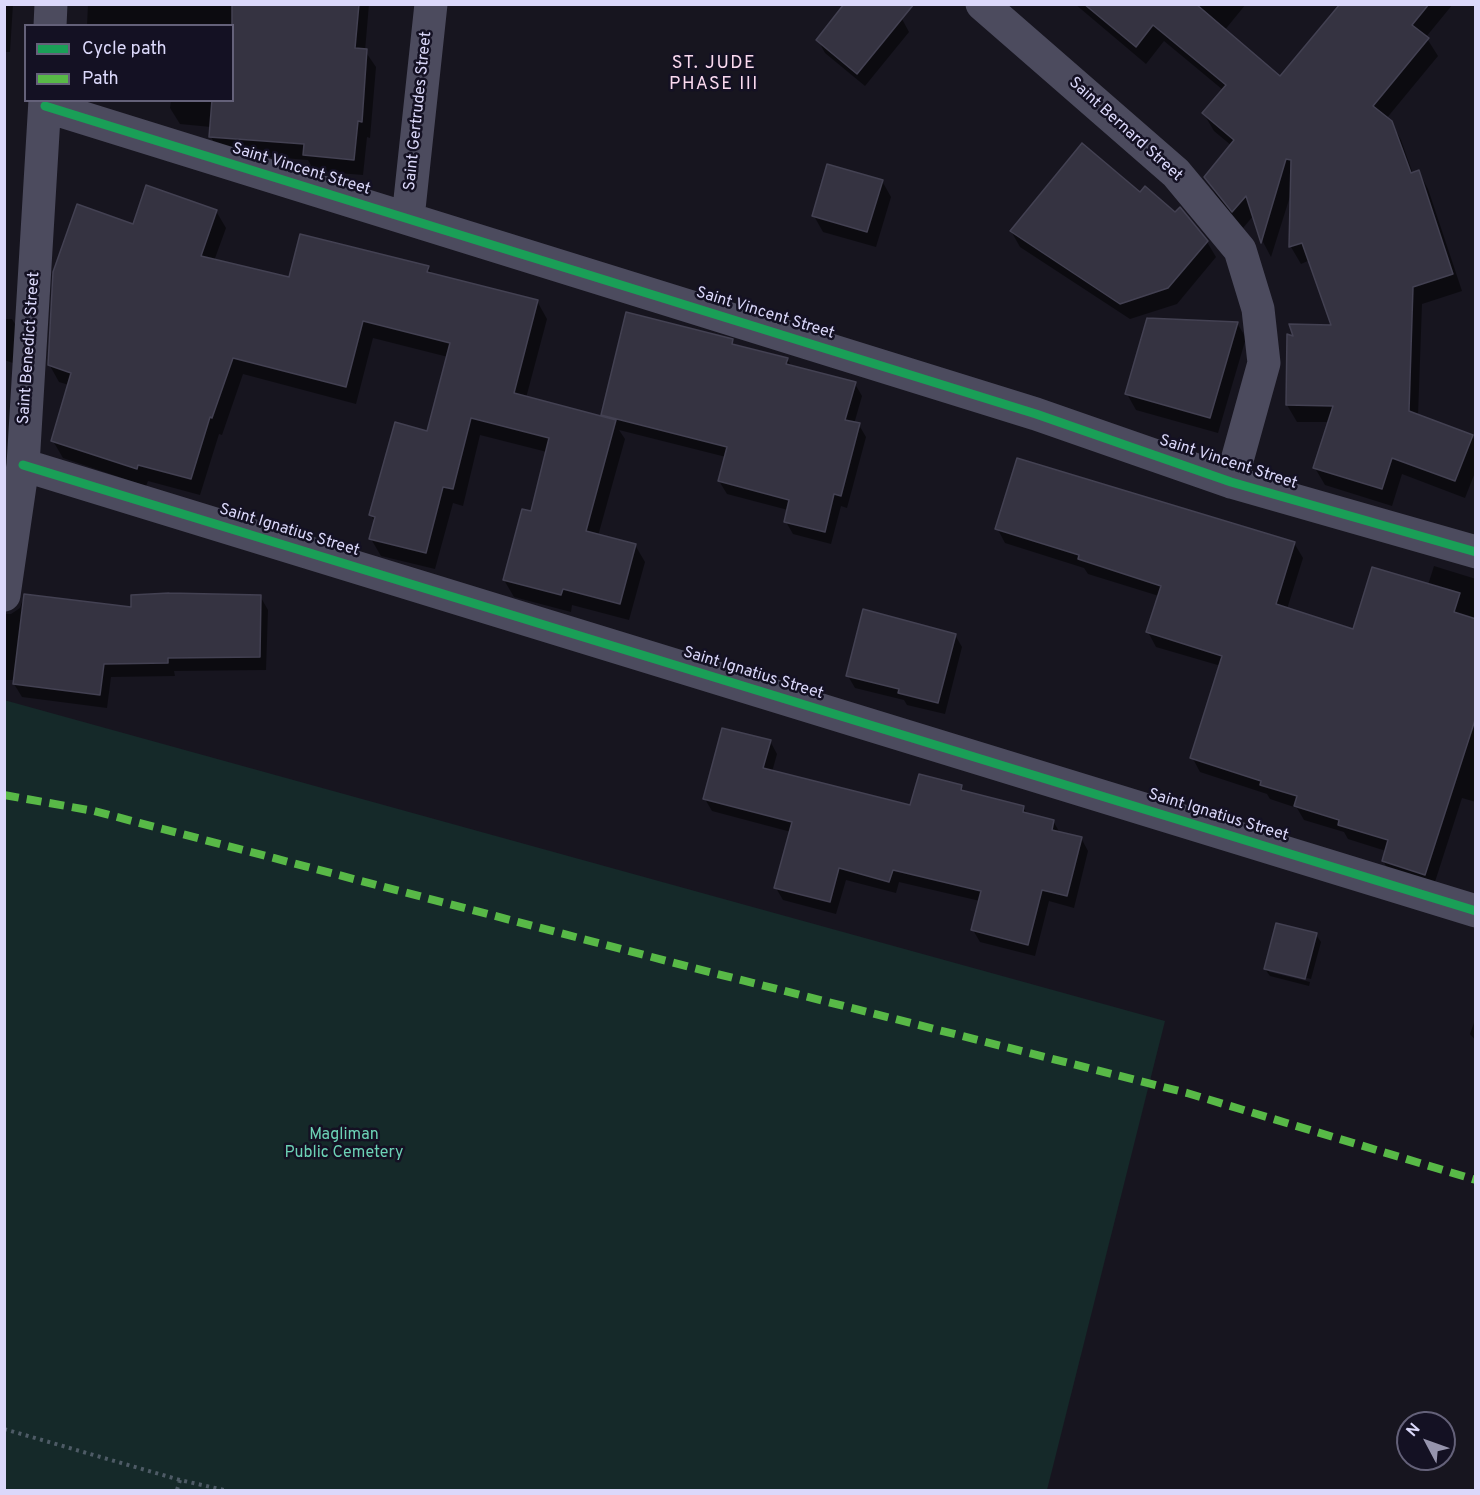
<!DOCTYPE html>
<html>
<head>
<meta charset="utf-8">
<style>
	body { margin:0 }
	#map { position:relative; width:1480px; height:1495px; overflow:hidden; background:#17151f; font-family:Overpass,sans-serif }
	canvas { display:block }
	.frame { position:absolute; inset:0; border:6px solid #dbd8fa; pointer-events:none }
	.legend { position:absolute; left:24px; top:24px; width:210px; height:78px; box-sizing:border-box; background:#141123; border:2px solid #646179; margin:0; padding:8px 10px; list-style:none; font-size:18px; color:#dbd8fa }
	.legend li { display:flex; align-items:center; gap:12px; height:30px }
	.legend b { width:30px; border:2px solid #646179 }
	.north { position:absolute; left:1396px; top:1411px; width:60px; height:60px; box-sizing:border-box; background:#141123; border:2px solid #646179; border-radius:50%; rotate:311deg; font-size:16px; font-weight:700; line-height:24px; text-align:center; color:#dbd8fa }
	.north::after { content:''; display:block; margin:auto; width:21px; height:27px; background:#9694ad; clip-path:polygon(50% 0,100% 100%,50% 72%,0 100%) }
</style>
</head>
<body>
<div id="map">
<canvas width="1480" height="1495"></canvas>
<div class="frame"></div>
<ul class="legend">
<li><b style="height:8px;background:#1a9f57"></b>Cycle path</li>
<li><b style="height:8px;background:#58b947"></b>Path</li>
</ul>
<div class="north">N</div>
</div>
<script>
const context = document.querySelector('canvas').getContext('2d');
context.lineJoin = 'round';
function fill(path, color) {
  context.fillStyle = color;
  context.fill(path, 'evenodd');
}
function shape(rows) {
  const path = new Path2D();
  for (const r of rows) {
    path.moveTo(r[0], r[1]);
    for (let i = 2; i < r.length; i += 2) path.lineTo(r[i], r[i + 1]);
  }
  return path;
}
function strokePath(path, color, width, dash) {
  context.strokeStyle = color;
  context.lineWidth = width;
  context.lineCap = dash ? 'butt' : 'round';
  context.setLineDash(dash || []);
  context.stroke(path);
}
function drawText(font, color, halo, rows, align = 'center') {
  context.font = font + ' Overpass,sans-serif';
  context.lineWidth = 5;
  context.setLineDash([]);
  context.textBaseline = 'middle';
  context.strokeStyle = halo;
  context.fillStyle = color;
  for (const [text, x, y, turn = 0] of rows) {
    context.save();
    context.translate(x, y);
    context.rotate((+turn || 0) * Math.PI / 180);
    context.textAlign = isNaN(turn) ? turn : align;
    if (halo) context.strokeText(text, 0, 0);
    context.fillText(text, 0, 0);
    context.restore();
  }
}
fill(shape([
	[4,700,1165,1021,1047,1490,5,1490]
]), '#152929');
fill(shape([
	[4,4,13,4,10,52,4,52],
	[88,4,369,4,365,51,376,67,370,138,367,137,363,175,314,171,308,160,220,153,211,137,211,127,180,124,170,108,171,100,232,100,232,26,87,26],
	[1075,4,1246,4,1224,31,1280,78,1342,4,1453,4,1426,37,1438,56,1386,119,1391,122,1401,140,1413,174,1419,172,1428,189,1462,291,1422,304,1418,416,1472,436,1476,442,1476,470,1465,498,1402,474,1392,506,1325,485,1315,468,1329,422,1297,422,1287,405,1295,338,1333,327,1310,260,1301,264,1291,247,1292,190,1271,257,1263,242,1254,215,1243,228,1216,195,1206,177,1232,146,1214,131,1204,114,1223,90,1164,41,1146,64],
	[902,19,909,32,865,86,825,53,818,40],
	[882,181,891,197,876,247,823,232,814,216],
	[1140,194,1207,242,1216,257,1177,304,1130,319,1020,247,1011,231],
	[216,211,226,228,214,261,290,279,428,267,432,275,537,301,547,319,526,398,605,419,603,415,732,341,735,346,787,359,792,367,855,384,862,396,854,424,859,425,866,437,847,508,841,506,831,544,793,534,786,522,788,510,727,494,719,481,726,457,619,430,625,439,598,536,635,545,645,562,629,620,572,605,571,612,514,597,504,580,532,513,547,452,480,435,463,506,453,503,435,569,381,556,371,539,375,523,371,515,429,433,448,357,373,338,356,404,243,374,222,435,219,434,200,495,148,481,146,486,63,458,53,441,69,385,59,382,49,364,133,225],
	[4,319,12,319,20,333,19,365,4,360],
	[1237,323,1246,338,1218,433,1136,410,1127,394],
	[997,528,1294,543,1303,558,1287,609,1354,631,1428,585,1434,566,1476,579,1476,802,1462,798,1433,888,1392,875,1383,861,1386,851,1348,839,1344,832,1304,820,1297,808,1270,799,1267,794,1200,772,1192,757,1221,666,1156,647,1148,632,1159,596,1088,574,1084,568,1005,543],
	[24,596,133,609,260,596,268,610,266,670,174,671,175,676,111,677,107,708,22,697,14,684,15,680,4,680,4,614,11,614,20,608],
	[955,635,962,647,945,714,907,705,904,700,855,688,848,676],
	[770,741,777,754,772,772,912,807,961,786,964,792,1023,807,1028,815,1053,821,1060,833,1081,838,1088,851,1074,908,1049,901,1035,956,980,942,973,930,980,901,899,882,896,893,846,880,836,914,783,900,776,888,791,832,712,811,705,799],
	[1316,935,1321,942,1311,979,1269,969,1269,972,1310,982,1309,986,1270,976,1265,969],
	[1476,1017,1476,1041,1470,1034]
]), '#0007');
const building = shape([
	[232,4,359,4,355,48,367,49,362,122,358,121,354,160,303,155,304,144,209,137,212,100,232,100,232,4],
	[844,4,914,4,857,74,816,40,844,4],
	[1084,4,1196,4,1280,76,1340,4,1429,4,1412,25,1429,38,1373,106,1392,121,1411,173,1419,170,1453,274,1413,287,1409,411,1473,435,1455,481,1392,458,1382,489,1313,468,1333,406,1286,405,1287,334,1293,336,1289,324,1331,325,1302,243,1289,247,1291,160,1286,159,1261,243,1246,196,1232,212,1204,177,1234,140,1202,113,1226,85,1153,25,1136,47,1084,4],
	[1082,143,1140,192,1145,186,1175,212,1180,207,1208,241,1168,288,1120,304,1010,231,1082,143],
	[827,164,883,180,867,232,812,216,827,164],
	[146,185,217,210,201,256,289,277,300,234,429,266,427,272,538,300,514,393,616,420,586,531,636,544,620,604,563,589,561,595,503,580,522,509,531,511,549,438,471,418,453,489,443,487,426,553,369,539,375,517,369,515,395,422,427,431,450,343,363,321,346,387,233,358,212,418,210,417,191,479,138,465,137,469,51,441,71,373,48,365,53,272,77,204,133,224,146,185],
	[626,312,733,339,732,344,788,358,786,364,856,382,845,420,860,423,841,496,834,494,825,532,784,522,789,500,718,481,727,447,601,415,626,312],
	[1147,318,1238,322,1210,418,1125,394,1147,318],
	[1017,458,1295,542,1276,604,1353,629,1372,567,1460,593,1454,612,1476,619,1476,717,1425,875,1382,861,1388,840,1338,825,1339,820,1294,806,1297,796,1260,785,1261,781,1190,758,1222,656,1146,632,1161,586,1078,559,1079,555,995,529,1017,458],
	[169,593,261,595,260,657,168,658,168,663,104,664,100,695,13,684,24,594,131,607,131,595,169,593],
	[863,609,956,634,938,703,898,693,899,689,846,676,863,609],
	[722,728,771,740,763,768,910,805,919,774,962,785,961,790,1024,806,1023,812,1054,820,1052,830,1082,837,1067,896,1042,890,1028,945,971,930,981,891,893,870,889,882,839,868,830,902,774,888,792,822,703,799,722,728],
	[1276,923,1317,933,1305,979,1264,969,1276,923]
]);
fill(building, '#353341');
strokePath(building, '#434152', 1.5);
strokePath(shape([
	[4,1429,180,1480,224,1490],
	[177,1490,180,1480]
]), '#4e5b66', 4, [3, 4.5]);
strokePath(shape([
	[982,4,1176,173,1240,250,1258,309,1264,363,1231,482],
	[50,26,51,4],
	[45,106,1036,414,1231,482,1476,552],
	[408,218,431,4],
	[23,465,1476,911],
	[4,595,23,465,45,100]
]), '#4c4b5e', 33);
strokePath(shape([
	[4,795,94,811,690,967,1187,1093,1476,1180]
]), '#58b947', 8, [15, 8]);
strokePath(shape([
	[45,106,1036,414,1231,482,1476,552],
	[23,465,1476,911]
]), '#1a9f57', 9);
drawText('16px', '#dbd8fa', '#141123', [
	["Saint Gertrudes Street",419,111,-84],
	["Saint Bernard Street",1125,130,42],
	["Saint Vincent Street",301,170,17],
	["Saint Vincent Street",765,314,17],
	["Saint Benedict Street",30,348,-86],
	["Saint Vincent Street",1228,463,18],
	["Saint Ignatius Street",289,531,17],
	["Saint Ignatius Street",753,674,17],
	["Saint Ignatius Street",1218,816,17]
]);
drawText('16px', '#6cd2b6', '#141123', [
	["Magliman",344,1136],
	["Public Cemetery",344,1154]
]);
context.letterSpacing = '1.5px';
drawText('18px', '#fbdaef', '#141123', [
	["ST. JUDE",714,64],
	["PHASE III",714,85]
]);
context.letterSpacing = '0px';
</script>
</body>
</html>
